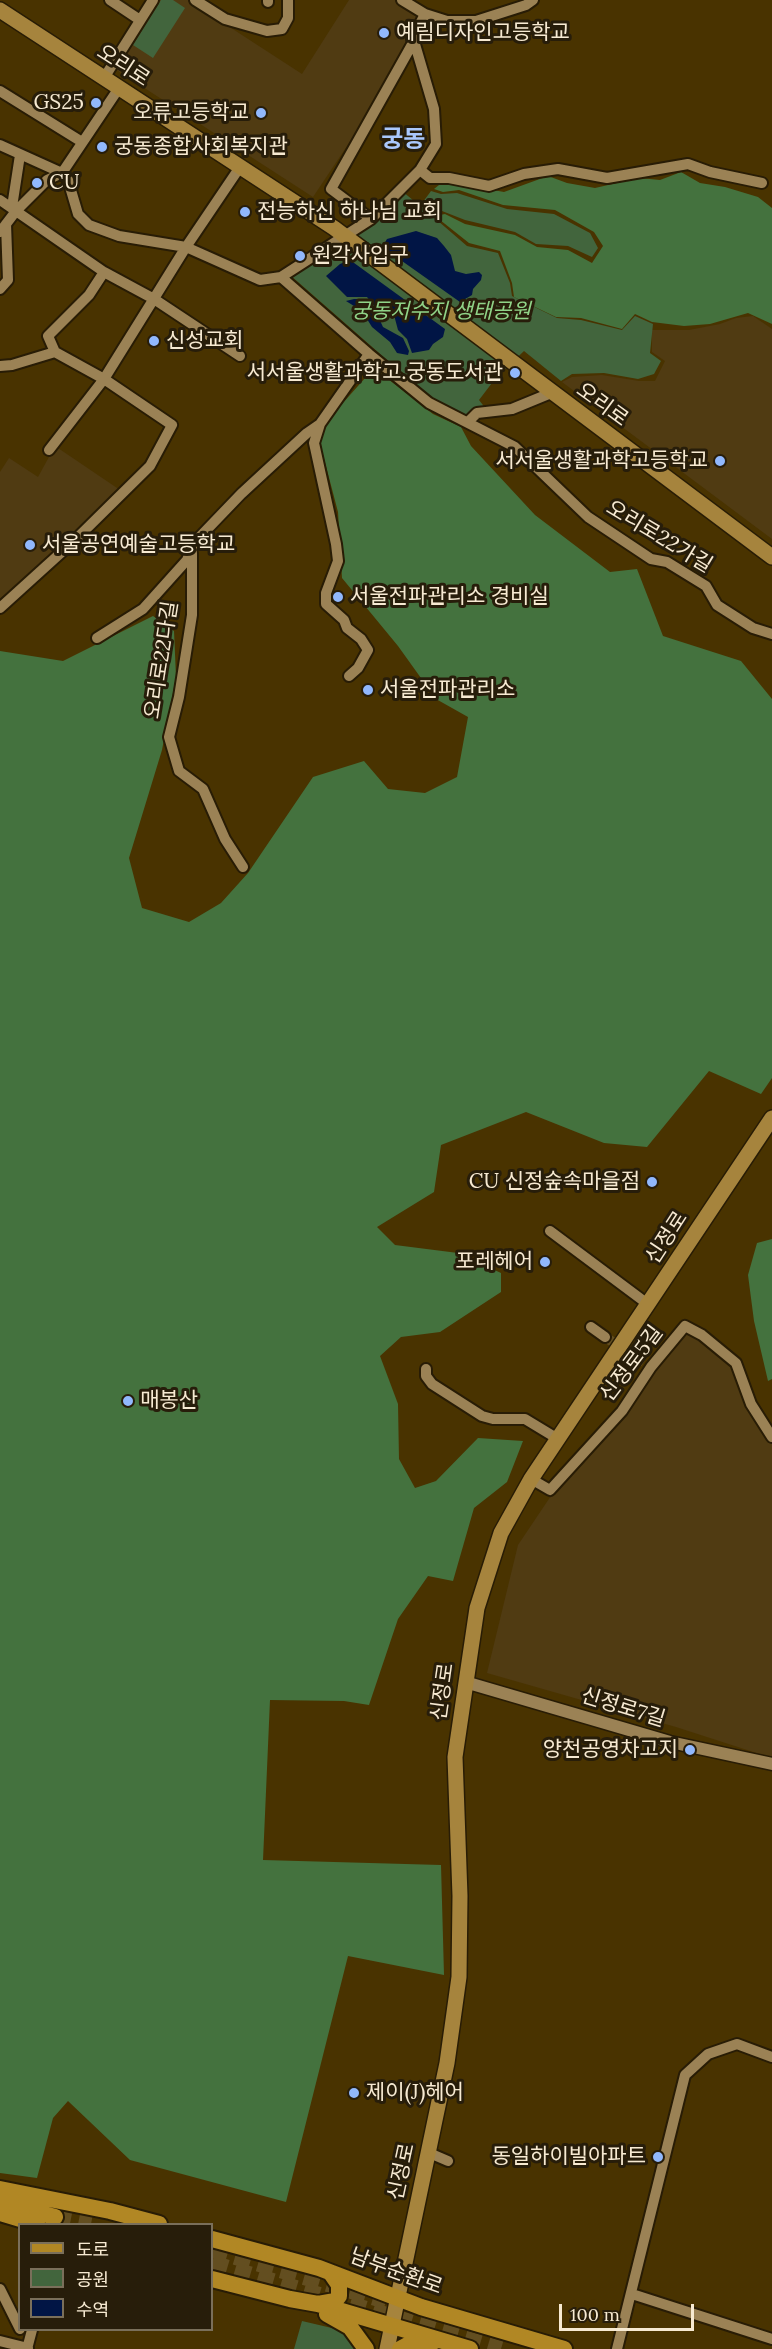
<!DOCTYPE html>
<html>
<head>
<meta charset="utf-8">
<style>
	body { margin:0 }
	#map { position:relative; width:772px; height:2349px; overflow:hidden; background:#493300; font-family:Lora,"Noto Sans KR",serif }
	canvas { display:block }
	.legend { position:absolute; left:18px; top:2223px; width:195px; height:108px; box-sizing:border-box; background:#271d0a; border:2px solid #7a6f5a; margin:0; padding:8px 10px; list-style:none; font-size:18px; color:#f7ead2 }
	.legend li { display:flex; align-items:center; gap:12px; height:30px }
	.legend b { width:30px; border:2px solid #7a6f5a }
	.scale { position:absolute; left:559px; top:2304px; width:135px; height:27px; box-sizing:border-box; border:3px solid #f7ead2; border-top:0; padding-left:8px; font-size:18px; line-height:21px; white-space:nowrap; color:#f7ead2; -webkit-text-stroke:4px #271d0a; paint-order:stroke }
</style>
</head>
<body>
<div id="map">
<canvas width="772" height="2349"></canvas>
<ul class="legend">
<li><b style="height:8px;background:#b18724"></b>도로</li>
<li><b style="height:16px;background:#42653d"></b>공원</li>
<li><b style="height:16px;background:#011545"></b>수역</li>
</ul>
<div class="scale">100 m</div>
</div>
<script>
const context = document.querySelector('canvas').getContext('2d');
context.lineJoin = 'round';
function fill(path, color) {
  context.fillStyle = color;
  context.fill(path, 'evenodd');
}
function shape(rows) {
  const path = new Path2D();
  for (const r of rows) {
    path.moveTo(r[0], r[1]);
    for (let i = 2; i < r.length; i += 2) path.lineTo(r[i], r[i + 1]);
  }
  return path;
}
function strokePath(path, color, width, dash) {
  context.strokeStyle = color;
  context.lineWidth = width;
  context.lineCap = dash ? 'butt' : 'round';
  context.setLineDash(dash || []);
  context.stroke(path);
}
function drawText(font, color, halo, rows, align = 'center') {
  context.font = font + ' Lora,"Noto Sans KR",serif';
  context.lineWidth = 6;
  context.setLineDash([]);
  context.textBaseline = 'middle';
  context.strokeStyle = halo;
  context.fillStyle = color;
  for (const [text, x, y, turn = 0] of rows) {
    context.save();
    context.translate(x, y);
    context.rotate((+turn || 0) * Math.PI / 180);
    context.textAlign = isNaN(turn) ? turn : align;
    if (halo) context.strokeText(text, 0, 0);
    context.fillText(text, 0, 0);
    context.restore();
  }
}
fill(shape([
	[153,0,188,0,302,74,349,0,402,0,425,14,399,68,313,197,112,67],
	[753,316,772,329,772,539,562,382,572,377,602,375,639,381,655,381,665,361,652,352,652,330,689,330,720,324,736,318],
	[55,446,120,490,0,600,0,472,9,458,38,477],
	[685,1326,736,1363,772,1437,772,1758,676,1727,487,1673,518,1545,567,1472]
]), '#503b12');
fill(shape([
	[161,0,173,0,185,8,153,58,133,45],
	[402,191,420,206,431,191,441,194,457,193,507,209,554,214,590,233,598,248,592,257,568,246,536,244,515,232,465,220,442,211,433,212,423,208,467,246,498,253,510,283,512,296,557,318,581,320,622,330,635,316,653,324,650,353,661,361,654,374,638,379,604,373,572,374,561,381,524,351,495,379,479,400,486,409,467,419,436,403,290,275,376,221],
	[302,2321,370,2337,367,2349,294,2349]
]), '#42653d');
fill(shape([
	[681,172,700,183,725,187,758,197,772,208,772,324,748,313,710,324,684,326,652,322,635,314,622,329,581,318,556,317,514,297,512,283,500,251,469,243,435,216,445,214,465,224,515,235,537,247,568,250,592,263,603,246,594,232,555,210,503,205,459,190,443,192,434,189,444,181,504,192,548,176,567,183,595,188,639,178,660,180],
	[374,368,433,414,461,427,471,446,535,515,610,572,637,569,663,636,741,661,772,699,772,1078,761,1094,709,1071,647,1147,604,1143,526,1112,441,1145,434,1192,377,1227,395,1245,458,1253,501,1273,501,1292,440,1332,401,1337,380,1356,398,1404,399,1459,415,1488,436,1481,478,1438,523,1441,507,1482,474,1508,453,1581,428,1576,398,1619,369,1705,344,1701,270,1700,263,1860,441,1865,444,1975,348,1956,286,2202,130,2160,68,2101,53,2118,37,2178,0,2173,0,651,63,661,153,616,174,631,176,677,162,750,129,858,142,908,189,922,221,903,248,873,313,777,364,761,388,789,425,793,457,777,468,717,436,699,398,646,342,578,338,512,317,432],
	[772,1239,772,1379,768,1381,754,1321,748,1275,757,1243]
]), '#44723e');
fill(shape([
	[416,231,437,238,444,246,451,255,455,271,466,274,479,272,482,275,481,280,473,289,472,295,460,302,385,249,384,244,387,239],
	[350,260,445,329,443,337,433,344,429,350,412,353,407,339,398,330,394,315,379,312,367,297,347,297,326,276,340,264],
	[354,299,362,299,369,304,376,312,383,327,403,338,409,351,408,355,397,353,390,342,372,327,362,311,346,301]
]), '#011545');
strokePath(shape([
	[605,1337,644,1362]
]), '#634e20', 10, [10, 5]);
strokePath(shape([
	[55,2217,91,2224],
	[212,2250,386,2301],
	[212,2263,501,2349]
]), '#634e20', 16, [16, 8]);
const minor = shape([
	[110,0,140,20],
	[195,0,225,19,267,31,282,29,288,18,288,0],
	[402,0,425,14,447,21,476,21,526,5,533,0],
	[268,2,268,0],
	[104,78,153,0],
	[0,91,82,142],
	[0,145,62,173,68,180,78,214,89,225,119,236,186,247,260,280,281,277,369,354,429,403,515,447,588,517,651,559,667,562,706,586,717,605,753,628,772,634],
	[420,170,430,178,449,178,489,186,524,174,558,169,607,178,688,164,710,172,762,183],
	[0,200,104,272,154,299,240,356],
	[12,207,20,155],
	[371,219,331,189,414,41],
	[0,232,16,211,47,180,62,173,119,88],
	[281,277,371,219,420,170,436,144,434,109,414,41,416,32,425,14],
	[0,289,8,280,6,224],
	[0,366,12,365,55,352],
	[468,422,477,413,512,409,551,393],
	[320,424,314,443,336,544,338,561,326,593,326,604,344,620,347,628,361,639,368,650,358,668,349,676],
	[49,450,104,379,186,247,240,167],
	[192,553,192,615,179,697,169,737,179,771,203,789,225,839,243,867],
	[0,608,75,540,150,466,172,425,104,379,55,352,48,336,89,295,104,272],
	[97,638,143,609,187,560,193,544,241,494,307,433,320,424,369,354],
	[550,1231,649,1305],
	[591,1327,605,1337],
	[426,1369,426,1376,432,1384,482,1416,493,1419,525,1419,558,1439],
	[531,1479,550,1490,622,1411,651,1367,685,1326,702,1335,736,1363,751,1404,772,1437],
	[427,2152,448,2161],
	[0,2289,20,2329],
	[632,2294,772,2339],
	[0,2341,28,2348],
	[27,2349,32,2330],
	[617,2349,685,2075,708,2054,737,2044,772,2057]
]);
const tertiary = shape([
	[465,1682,670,1742,772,1764]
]);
const secondary = shape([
	[0,10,334,228,772,557],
	[387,2349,447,2063,459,1977,460,1896,455,1757,477,1608,501,1533,531,1479,772,1118]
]);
const primary = shape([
	[0,2189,110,2211,159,2224],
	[0,2202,55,2217],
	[0,2213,37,2224],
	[212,2239,319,2268,421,2307,564,2349],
	[212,2279,290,2299,318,2304,470,2349],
	[318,2304,335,2301,339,2296,339,2285,330,2272],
	[327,2314,350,2327,366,2349],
	[400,2349,411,2343,433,2342]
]);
strokePath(minor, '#281c05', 14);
strokePath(tertiary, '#281c05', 15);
strokePath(secondary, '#281c05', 18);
strokePath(primary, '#281c05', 20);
strokePath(minor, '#9b8255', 10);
strokePath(tertiary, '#9b8255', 12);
strokePath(secondary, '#a6843d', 15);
strokePath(primary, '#b18724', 16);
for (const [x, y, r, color] of [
	[384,33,6,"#91b8fd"],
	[96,103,6,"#91b8fd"],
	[261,113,6,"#91b8fd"],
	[102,147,6,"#91b8fd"],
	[37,183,6,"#91b8fd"],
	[245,212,6,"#91b8fd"],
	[300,256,6,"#91b8fd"],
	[154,341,6,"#91b8fd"],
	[515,373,6,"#91b8fd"],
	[720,461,6,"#91b8fd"],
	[30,545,6,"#91b8fd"],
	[338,597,6,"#91b8fd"],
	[368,690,6,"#91b8fd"],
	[652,1182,6,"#91b8fd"],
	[545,1262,6,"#91b8fd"],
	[128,1401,6,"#91b8fd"],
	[690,1750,6,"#91b8fd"],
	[354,2093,6,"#91b8fd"],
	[658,2157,6,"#91b8fd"]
]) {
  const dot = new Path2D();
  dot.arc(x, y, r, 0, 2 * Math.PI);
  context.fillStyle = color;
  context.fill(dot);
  strokePath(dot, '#271d0a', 2);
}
drawText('21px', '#f7ead2', '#271d0a', [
	["예림디자인고등학교",396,33],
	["GS25",84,103,"right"],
	["오류고등학교",249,113,"right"],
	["궁동종합사회복지관",114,147],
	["CU",49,183],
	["전능하신 하나님 교회",257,212],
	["원각사입구",312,256],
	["신성교회",166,341],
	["서서울생활과학고.궁동도서관",503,373,"right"],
	["서서울생활과학고등학교",708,461,"right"],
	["서울공연예술고등학교",42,545],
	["서울전파관리소 경비실",350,597],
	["서울전파관리소",380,690],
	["CU 신정숲속마을점",640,1182,"right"],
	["포레헤어",533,1262,"right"],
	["매봉산",140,1401],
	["양천공영차고지",678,1750,"right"],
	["제이(J)헤어",366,2093],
	["동일하이빌아파트",646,2157,"right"]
], 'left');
drawText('21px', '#f7ead2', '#271d0a', [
	["오리로",123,66,33],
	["오리로",602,405,36],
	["오리로22가길",659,537,31],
	["오리로22다길",162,660,-81],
	["신정로",667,1238,-57],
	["신정로5길",632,1364,-53],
	["신정로",443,1692,-82],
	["신정로7길",623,1708,17],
	["신정로",402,2172,-78],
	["남부순환로",396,2272,20]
]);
drawText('italic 21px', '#90d387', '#271d0a', [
	["궁동저수지 생태공원",441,312]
]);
drawText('bold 24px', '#aac8fc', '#271d0a', [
	["궁동",403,140]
]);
</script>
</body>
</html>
